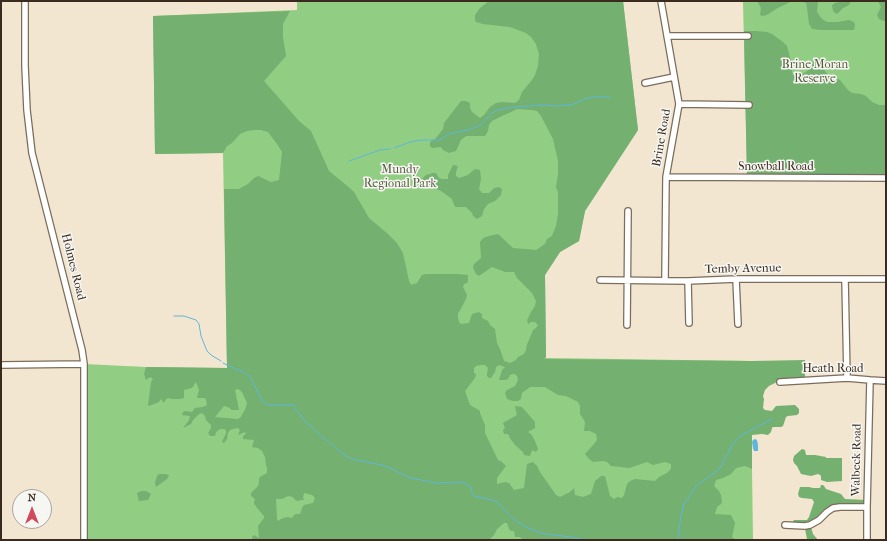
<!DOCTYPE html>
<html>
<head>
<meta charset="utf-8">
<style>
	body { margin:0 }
	#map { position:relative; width:887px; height:541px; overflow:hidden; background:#f2e6d0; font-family:"IM FELL French Canon",serif }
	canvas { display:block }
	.frame { position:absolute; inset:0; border:2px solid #3b2a1e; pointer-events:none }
	.north { position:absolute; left:12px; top:489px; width:40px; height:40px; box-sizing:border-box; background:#f6f6f2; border:1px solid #aba49d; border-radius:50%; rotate:0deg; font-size:11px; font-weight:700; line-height:16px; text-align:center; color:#3b2a1e }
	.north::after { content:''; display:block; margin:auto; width:14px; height:18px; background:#d1495b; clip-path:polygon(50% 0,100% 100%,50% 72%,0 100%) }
</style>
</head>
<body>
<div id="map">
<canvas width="887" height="541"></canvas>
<div class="frame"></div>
<div class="north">N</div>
</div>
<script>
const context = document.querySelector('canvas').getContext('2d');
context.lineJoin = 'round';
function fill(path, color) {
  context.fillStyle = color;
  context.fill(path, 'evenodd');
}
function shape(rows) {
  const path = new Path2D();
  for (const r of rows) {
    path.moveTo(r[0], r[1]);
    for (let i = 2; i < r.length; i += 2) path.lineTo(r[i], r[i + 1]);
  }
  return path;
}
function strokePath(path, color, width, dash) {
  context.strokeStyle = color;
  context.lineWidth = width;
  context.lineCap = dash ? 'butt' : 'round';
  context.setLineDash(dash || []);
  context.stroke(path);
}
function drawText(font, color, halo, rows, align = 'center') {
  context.font = font + ' "IM FELL French Canon",serif';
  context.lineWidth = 3;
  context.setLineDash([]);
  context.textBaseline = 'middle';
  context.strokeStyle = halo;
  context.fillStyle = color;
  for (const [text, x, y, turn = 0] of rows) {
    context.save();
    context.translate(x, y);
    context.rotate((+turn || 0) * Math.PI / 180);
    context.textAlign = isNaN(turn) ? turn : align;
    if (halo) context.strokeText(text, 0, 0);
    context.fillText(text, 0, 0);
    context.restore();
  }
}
fill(shape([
	[297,1,623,1,638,130,585,211,579,241,560,252,545,275,546,358,752,361,752,469,753,540,84,540,84,364,146,367,227,368,223,153,155,154,153,16,297,10],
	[743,1,886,1,886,178,747,177]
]), '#91cd82');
fill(shape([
	[489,1,623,1,638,130,585,211,579,241,560,252,545,275,546,357,544,359,752,361,805,360,805,380,777,382,769,386,765,390,763,396,764,399,763,408,765,410,772,411,776,406,795,405,799,409,799,413,797,415,788,416,786,417,783,426,781,427,773,427,772,428,771,432,768,435,762,434,752,435,752,469,745,466,736,468,731,474,723,478,716,480,714,486,719,491,721,495,722,503,717,507,715,514,731,515,735,523,732,537,736,540,524,540,520,537,515,537,514,531,511,531,509,529,507,523,504,523,497,529,494,535,489,540,253,540,252,537,254,535,259,538,258,526,264,518,264,516,257,508,256,506,254,504,254,502,255,500,254,498,251,496,251,493,258,486,259,482,259,479,260,477,267,473,267,468,266,465,265,457,262,451,258,448,252,447,254,440,243,439,243,436,246,434,245,432,238,435,240,430,238,428,232,429,230,430,228,433,227,439,224,443,222,442,226,433,226,430,224,429,220,429,216,432,215,436,210,436,208,433,211,428,211,425,206,420,205,416,202,413,199,414,193,420,191,424,183,428,189,420,190,416,182,415,183,412,185,411,192,412,195,408,203,407,207,405,206,400,205,398,197,398,199,390,196,382,192,388,184,390,184,398,180,399,171,399,169,398,166,399,164,403,161,399,159,402,149,406,148,405,151,382,153,379,150,377,146,380,144,374,146,367,227,368,224,189,239,189,248,184,254,178,258,176,271,182,279,180,282,152,277,144,268,132,261,130,254,130,247,131,240,134,232,143,227,146,223,153,155,154,153,16,290,11,283,24,283,37,286,56,264,81,299,121,311,131,329,171,345,184,354,192,369,218,388,234,397,243,403,253,409,281,411,285,417,283,422,275,426,274,457,274,468,275,468,281,467,283,464,284,463,287,467,295,466,299,458,314,458,318,459,322,461,324,469,323,472,314,479,312,480,313,482,314,482,318,488,321,490,325,495,329,497,343,500,349,504,361,510,363,516,360,518,357,524,354,526,350,527,344,529,340,533,330,536,328,538,325,535,322,531,322,528,324,527,320,531,312,535,306,536,301,532,293,517,278,514,272,505,272,492,267,479,276,476,274,473,268,474,264,481,258,480,242,483,238,489,236,498,234,513,248,536,250,545,244,547,239,552,236,556,226,558,214,558,192,556,187,558,174,558,161,553,139,541,116,537,111,532,110,517,109,509,113,502,116,492,121,489,125,488,131,485,136,466,136,461,140,456,151,449,153,443,150,441,147,432,148,430,146,430,142,436,138,443,129,444,123,461,101,466,101,470,103,470,108,472,112,480,118,484,115,490,107,496,103,502,102,515,103,519,100,522,92,532,80,535,75,538,66,539,54,536,44,531,37,526,33,510,27,483,24,476,22,475,20,475,15,480,8],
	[481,365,485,365,488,368,487,374,487,376,489,378,491,378,495,372,496,367,499,365,505,367,502,370,499,380,505,380,508,379,510,375,513,374,515,374,517,376,518,380,515,386,507,390,505,393,507,399,513,401,518,401,521,399,522,393,530,387,545,387,558,395,566,396,578,402,580,406,580,414,584,420,585,423,584,431,590,431,596,434,597,440,594,444,585,454,589,459,593,462,603,461,607,462,611,466,629,468,647,462,653,465,665,462,671,464,671,469,667,473,659,477,655,481,635,479,630,481,627,484,624,495,622,498,617,497,614,499,610,496,605,476,601,476,595,481,591,494,583,497,575,495,574,488,570,492,560,497,556,495,540,472,537,466,533,462,527,464,524,488,514,490,509,483,505,482,497,484,497,478,506,466,502,462,498,460,485,433,485,425,480,413,480,411,470,405,465,391,475,378,476,374,474,373,474,368,476,366],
	[238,389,242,392,247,403,245,410,240,418,237,419,215,417,224,406,230,408,231,410,239,410,235,390],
	[304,493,312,495,315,498,313,503,304,505,302,508,300,514,297,514,294,515,292,518,287,517,281,519,278,521,277,519,276,499,282,499,288,496,293,497,295,500,298,501,301,500,304,500,303,498],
	[757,1,792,1,776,9,767,15,762,16,760,15,761,8],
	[801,1,818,1,817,12,822,19,827,22,838,22,849,20,854,22,855,25,854,30,822,30,812,29,809,24,807,7,806,3],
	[843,1,851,1,849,5,843,8,837,14,835,13,833,11,832,5,835,3],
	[878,1,886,1,886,20,884,21,879,19,877,15,881,7],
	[744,31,756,31,767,32,772,34,783,42,787,46,791,62,792,72,794,76,798,76,806,72,808,70,810,65,816,61,819,61,821,63,825,71,828,75,840,80,848,90,852,93,861,94,866,96,872,102,879,105,886,105,886,178,747,177],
	[453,165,458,166,456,172,456,176,459,178,468,175,475,169,480,170,481,179,479,189,482,193,489,193,494,188,499,187,502,189,501,195,495,201,488,204,484,209,482,216,477,219,473,216,472,213,466,207,455,207,452,199,444,193,439,190,420,184,422,179,426,175,433,173,436,173,439,178,442,179,448,179,448,175],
	[515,406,522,407,535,422,535,428,528,432,531,434,534,439,538,449,536,452,532,450,530,456,524,455,523,452,515,445,510,438,508,434,504,434,503,430,505,428,503,423,517,415],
	[802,449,805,450,806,455,815,455,826,457,826,458,842,458,842,481,827,482,821,480,821,476,820,475,818,474,811,476,801,474,797,466,794,463,793,460,794,456],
	[159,474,165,474,169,475,167,479,156,487,155,483,157,476],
	[821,485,823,485,824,486,826,489,841,494,845,499,866,500,866,506,841,506,810,524,792,523,794,520,807,520,809,517,814,502,812,499,802,498,799,497,798,494,800,487,809,487,813,488,820,488],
	[142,491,146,491,151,494,148,500,139,501,137,493],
	[811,527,813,534,818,540,810,540,807,539,805,529]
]), '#74b070');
fill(shape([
	[755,439,757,440,758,445,758,451,754,451,753,448,752,442,753,440]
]), '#5eb7db');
strokePath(shape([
	[394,148,410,142,421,140,438,140,442,139,444,137,449,134,468,130,481,125,492,113,498,110,514,107,544,105,555,106,570,105,574,104,585,99,593,97,610,97],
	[349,161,380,150,390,149],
	[174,316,184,316,196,320,199,324,201,336,207,351,211,355,221,361],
	[223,363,229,366,244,372,249,376,253,382,262,401,268,405,294,405,296,410,306,422,320,435,332,445],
	[333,446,346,456,352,459,382,465,395,470,399,473,411,478,437,483,463,482,468,485,471,488,472,493,474,496,492,500,497,502,512,518,524,526,538,532,546,534,571,537,586,540],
	[677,540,678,537,681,516,684,504,697,485,717,471,722,465,725,458,729,452,731,446,740,436,772,419]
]), '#5eb7db', 1);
const minor = shape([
	[25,1,25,66,27,110,32,153,82,350,84,364,84,540],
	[661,1,679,104,666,177,665,280],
	[667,36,748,36],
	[645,83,674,77],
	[679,104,749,105],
	[666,177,886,178],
	[736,279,738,324],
	[845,279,847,378],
	[600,280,688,281,736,279,886,279],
	[688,281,689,323],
	[627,325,628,211],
	[1,365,84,364],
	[780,382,847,378,870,380,886,381],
	[785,525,805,526,810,525,819,520,827,512,833,508,840,507,867,507],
	[867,540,867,507,870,380]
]);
strokePath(minor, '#7b6c5c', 8);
strokePath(minor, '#fff', 5.5);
drawText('12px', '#555b3c', '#f6f6f2', [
	["Brine Moran",815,65],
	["Reserve",815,79],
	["Mundy",400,170],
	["Regional Park",400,184]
]);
drawText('12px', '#3b2a1e', '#f6f6f2', [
	["Brine Road",662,138,-80],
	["Snowball Road",776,167],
	["Holmes Road",73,267,76],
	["Temby Avenue",743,269,-1],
	["Heath Road",833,369],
	["Walbeck Road",857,460,-89]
]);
</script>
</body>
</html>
